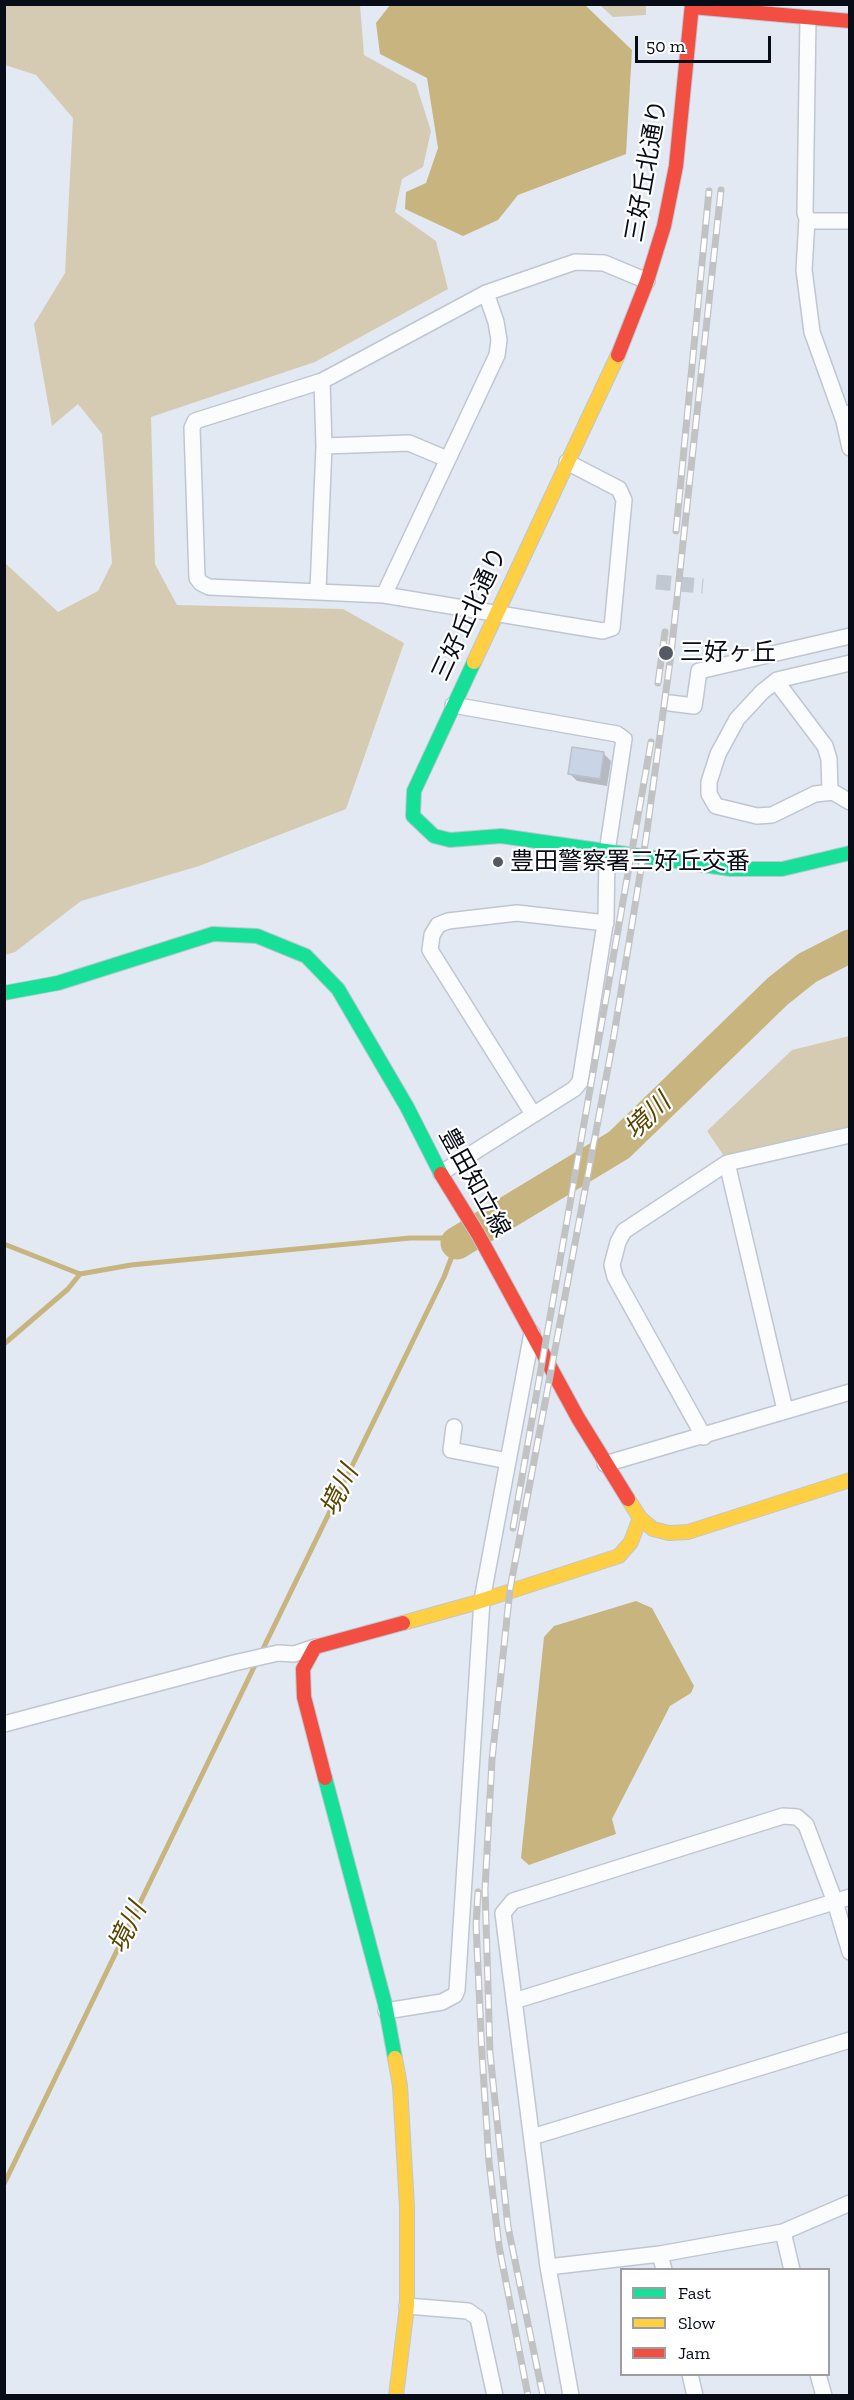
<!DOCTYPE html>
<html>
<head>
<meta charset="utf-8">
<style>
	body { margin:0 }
	#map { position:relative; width:854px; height:2400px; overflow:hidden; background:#e3e9f3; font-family:"Zilla Slab",serif }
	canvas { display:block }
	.frame { position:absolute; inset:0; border:6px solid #070c16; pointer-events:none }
	.legend { position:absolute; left:620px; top:2268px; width:210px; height:108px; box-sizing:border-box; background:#fff; border:2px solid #9c9ea2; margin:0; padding:8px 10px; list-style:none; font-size:18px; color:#070c16 }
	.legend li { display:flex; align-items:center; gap:12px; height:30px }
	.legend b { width:30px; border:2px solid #9c9ea2 }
	.scale { position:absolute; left:635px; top:36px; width:136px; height:27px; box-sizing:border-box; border:3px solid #070c16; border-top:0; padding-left:8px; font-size:18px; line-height:21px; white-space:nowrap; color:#070c16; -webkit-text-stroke:4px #fff; paint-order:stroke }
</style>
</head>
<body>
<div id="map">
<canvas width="854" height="2400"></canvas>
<div class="frame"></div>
<ul class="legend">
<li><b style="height:8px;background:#16e098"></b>Fast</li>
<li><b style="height:8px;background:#ffcf43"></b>Slow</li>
<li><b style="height:8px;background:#f24e42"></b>Jam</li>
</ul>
<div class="scale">50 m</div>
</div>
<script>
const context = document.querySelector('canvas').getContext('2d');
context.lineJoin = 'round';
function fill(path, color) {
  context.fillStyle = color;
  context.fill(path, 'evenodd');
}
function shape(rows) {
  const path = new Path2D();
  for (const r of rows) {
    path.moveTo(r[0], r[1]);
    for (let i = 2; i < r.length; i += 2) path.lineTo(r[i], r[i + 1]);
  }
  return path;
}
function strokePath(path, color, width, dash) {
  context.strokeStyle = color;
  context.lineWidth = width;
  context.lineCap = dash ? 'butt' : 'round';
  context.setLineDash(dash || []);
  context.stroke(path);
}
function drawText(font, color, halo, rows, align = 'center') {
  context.font = font + ' "Zilla Slab","Noto Sans JP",serif';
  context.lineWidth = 4.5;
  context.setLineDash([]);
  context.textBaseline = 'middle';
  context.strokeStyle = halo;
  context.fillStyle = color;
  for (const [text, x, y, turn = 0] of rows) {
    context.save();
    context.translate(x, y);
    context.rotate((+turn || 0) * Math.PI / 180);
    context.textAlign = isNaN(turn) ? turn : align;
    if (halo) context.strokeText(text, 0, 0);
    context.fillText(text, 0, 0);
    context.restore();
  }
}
fill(shape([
	[5,4,360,5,364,55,416,84,431,131,423,167,402,179,395,212,436,241,448,289,315,362,151,417,155,564,177,605,343,609,404,643,346,809,199,866,81,901,15,952,5,955,5,563,58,612,98,591,112,563,102,434,78,404,52,426,34,324,65,273,73,118,36,75,5,65],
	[600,5,646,5,646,15,613,17],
	[849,1036,849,1127,724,1156,707,1131,792,1050]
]), '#d5cbb2');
fill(shape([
	[390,5,585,5,632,50,626,154,518,195,498,220,463,236,405,209,406,192,426,183,438,148,427,78,380,54,376,23],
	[636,1601,652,1608,694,1686,691,1693,670,1706,612,1819,616,1834,529,1865,521,1858,544,1637,554,1626]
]), '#c7b47f');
fill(shape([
	[603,753,611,761,607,786,577,781,569,773]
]), '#0003');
strokePath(shape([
	[4,1244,80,1274,131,1265,410,1238,444,1238,457,1243,444,1277,261,1653],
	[4,1344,68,1289,80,1274],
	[4,2184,257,1661]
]), '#c7b47f', 5);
strokePath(shape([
	[457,1243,619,1145,778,991,807,968,850,946]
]), '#c7b47f', 33);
const building = shape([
	[572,747,604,752,600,779,568,774,572,747]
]);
fill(building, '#c9d4e5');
strokePath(building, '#bbc1cb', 1.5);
strokePath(shape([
	[656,582,703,586]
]), '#c2c8d2', 15, [15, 8]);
const street = shape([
	[808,18,805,213,807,219,813,221,850,221],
	[807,219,804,270,812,332,844,421],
	[850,413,844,421,850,448],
	[324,446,409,443,447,459],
	[567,462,619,489,624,500,612,628,603,631,384,595,209,587,201,583,197,578,192,428,195,421,322,381,486,293,575,262,604,263,647,281],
	[318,590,324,446,322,381],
	[384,595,497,355,499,340,496,322,486,293],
	[850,663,777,680,762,692,737,719,718,754,709,782,709,794,716,806,757,816,772,815,815,794,833,792,850,802],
	[776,681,825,746,829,759,830,792],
	[670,703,694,706,699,671,850,636],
	[533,1114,430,950,432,935,438,925,448,921,517,913,606,923],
	[727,1163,785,1410],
	[441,1173,574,1089,580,1082,606,918,607,852,624,739,617,734,453,705],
	[454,1427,451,1450,508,1461],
	[704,1437,615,1277,612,1265,618,1242,624,1231,727,1163,850,1135],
	[605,1464,850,1392],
	[4,1724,234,1663,278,1653,294,1654,315,1647],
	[514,2001,850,1897],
	[386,2011,442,2002,455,1995,457,1990,482,1600,532,1333],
	[532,2137,850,2040],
	[783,2232,792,2270],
	[548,2267,660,2254],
	[664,2270,660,2254,783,2232,850,2203],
	[407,2306,468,2311,478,2318,495,2396],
	[690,2374,695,2396],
	[818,2374,824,2396],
	[571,2396,548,2267,503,1913,513,1901,783,1816,797,1817,806,1825,835,1902,850,1952]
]);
const fast = shape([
	[474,662,414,791,413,816,434,836,450,840,501,836,731,869,782,869,850,853],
	[4,993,58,983,213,934,257,936,306,956,338,989,407,1107,441,1174],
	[325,1778,385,2004,395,2058]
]);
const slow = shape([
	[474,662,618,355],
	[628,1499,640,1518,653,1529,669,1533,688,1532,850,1480],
	[403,1623,471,1604,619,1556,631,1542,640,1518],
	[395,2058,400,2086,407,2207,407,2306,396,2396]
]);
const jam = shape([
	[692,7,850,21],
	[618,355,647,281,664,226,676,166,692,4],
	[441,1174,478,1234,578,1418,628,1499],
	[325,1778,304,1697,303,1669,315,1647,403,1623]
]);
strokePath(street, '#c0c6d0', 18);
strokePath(fast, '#c0c6d0', 16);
strokePath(slow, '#c0c6d0', 16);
strokePath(jam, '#c0c6d0', 16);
strokePath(street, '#fbfcfd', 15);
strokePath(fast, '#16e098', 14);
strokePath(slow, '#ffcf43', 14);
strokePath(jam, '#f24e42', 14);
const rail = shape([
	[676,531,709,191],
	[658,683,665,632],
	[513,1528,651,742],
	[478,1892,476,1924,482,2054,489,2162,499,2246,528,2396],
	[543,2396,508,2227,490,2053,485,1889,492,1760,510,1589,613,1041,646,838,671,654,721,190]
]);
strokePath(rail, '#c0c2c4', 7);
strokePath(rail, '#fff', 4.5, [14]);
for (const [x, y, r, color] of [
	[666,653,8,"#545963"],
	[498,862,6,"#545963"]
]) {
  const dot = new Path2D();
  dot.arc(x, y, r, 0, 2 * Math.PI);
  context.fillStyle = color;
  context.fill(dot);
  strokePath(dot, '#fff', 2);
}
drawText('24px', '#070c16', '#fff', [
	["三好丘北通り",647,171,-80],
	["三好丘北通り",470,614,-65],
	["豊田知立線",474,1183,61]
]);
drawText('24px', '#070c16', '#fff', [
	["三好ヶ丘",680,653],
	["豊田警察署三好丘交番",510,862]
], 'left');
drawText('italic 26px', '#594401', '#fff', [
	["境川",648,1117,-44],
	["境川",340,1491,-64],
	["境川",128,1928,-64]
]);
</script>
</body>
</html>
